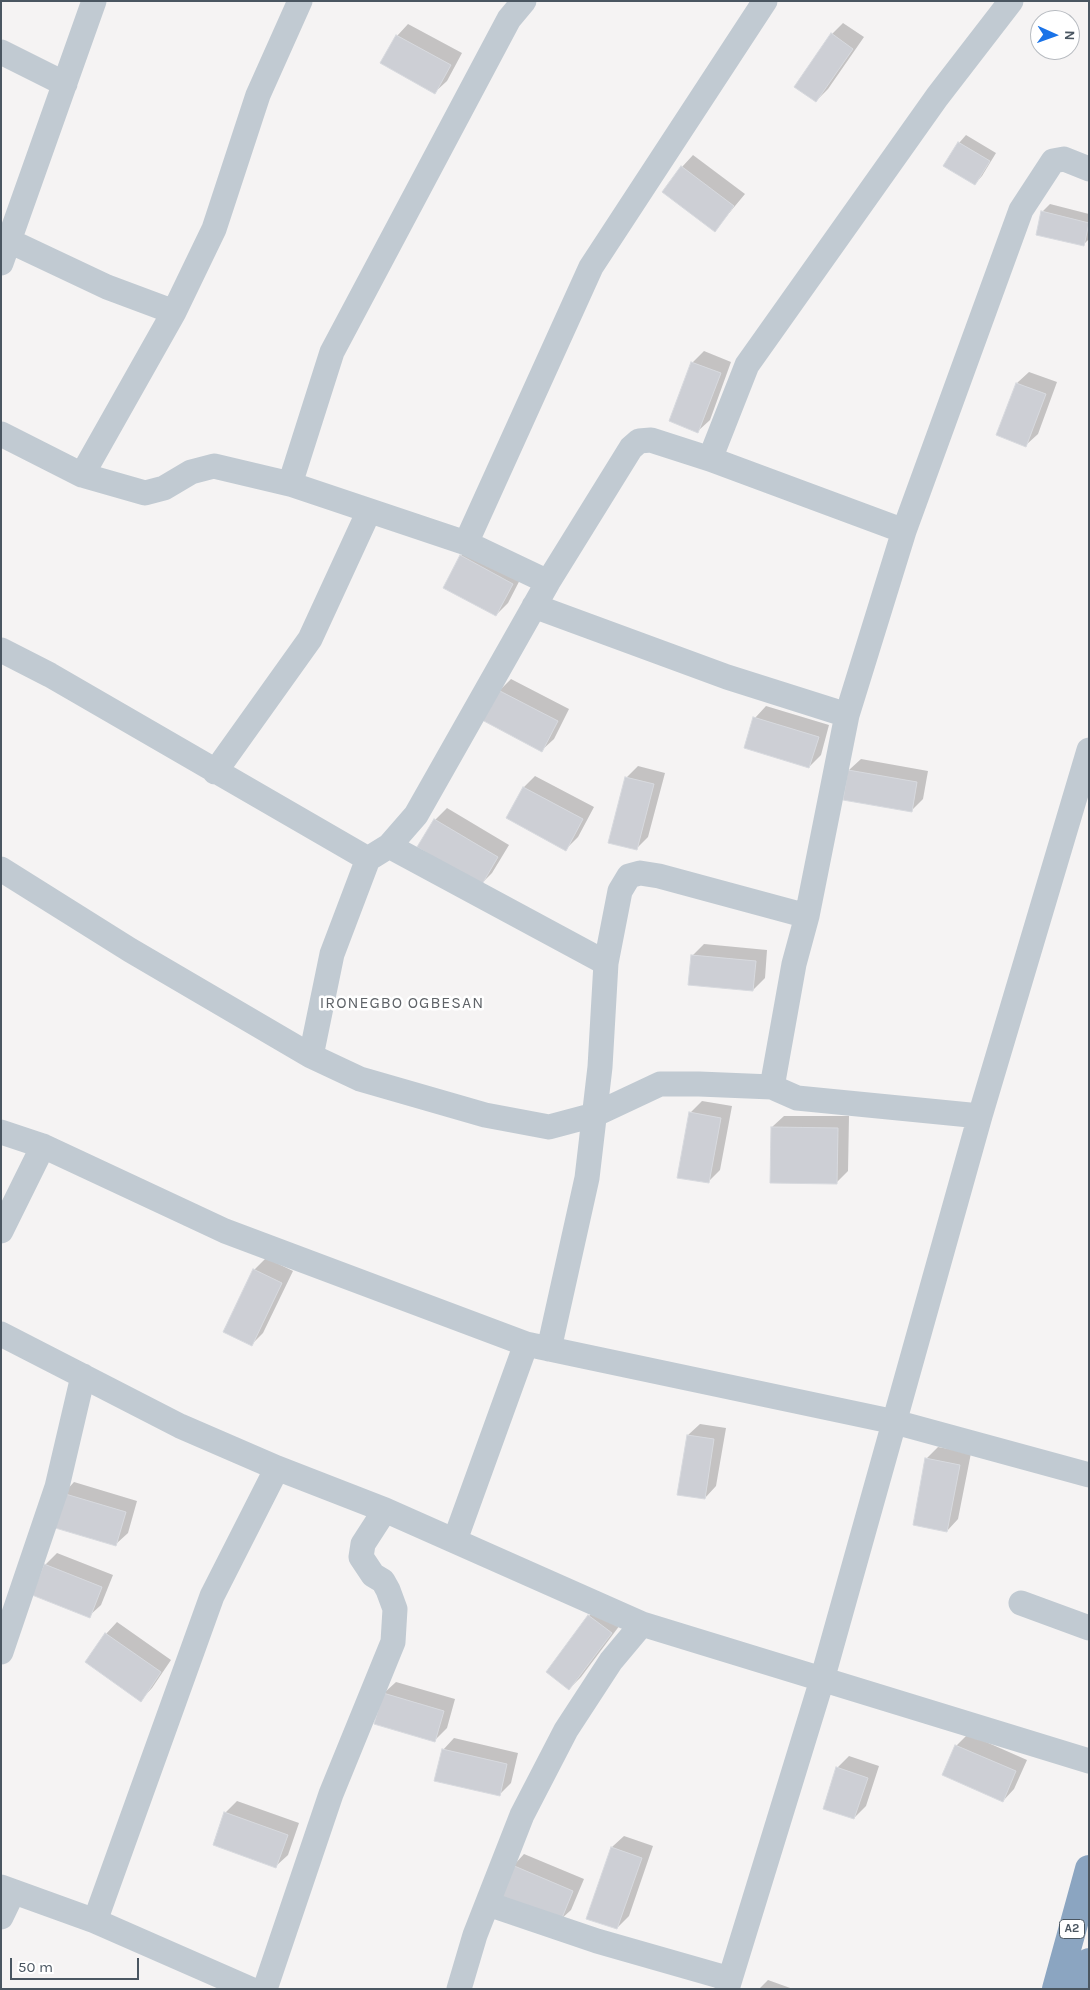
<!DOCTYPE html>
<html>
<head>
<meta charset="utf-8">
<style>
	body { margin:0 }
	#map { position:relative; width:1090px; height:1990px; overflow:hidden; background:#f5f3f3; font-family:Karla,sans-serif }
	canvas { display:block }
	.frame { position:absolute; inset:0; border:2px solid #4a5661; pointer-events:none }
	.north { position:absolute; left:1030px; top:10px; width:50px; height:50px; box-sizing:border-box; background:#fff; border:1px solid #b7bbc0; border-radius:50%; rotate:92deg; font-size:14px; font-weight:700; line-height:20px; text-align:center; color:#4a5661 }
	.north::after { content:''; display:block; margin:auto; width:18px; height:22px; background:#1a73e8; clip-path:polygon(50% 0,100% 100%,50% 72%,0 100%) }
	.scale { position:absolute; left:10px; top:1958px; width:129px; height:22px; box-sizing:border-box; border:2px solid #4a5661; border-top:0; padding-left:6px; font-size:15px; line-height:18px; white-space:nowrap; color:#4a5661; -webkit-text-stroke:4px #fff; paint-order:stroke }
</style>
</head>
<body>
<div id="map">
<canvas width="1090" height="1990"></canvas>
<div class="frame"></div>
<div class="north">N</div>
<div class="scale">50 m</div>
</div>
<script>
const context = document.querySelector('canvas').getContext('2d');
context.lineJoin = 'round';
function fill(path, color) {
  context.fillStyle = color;
  context.fill(path, 'evenodd');
}
function shape(rows) {
  const path = new Path2D();
  for (const r of rows) {
    path.moveTo(r[0], r[1]);
    for (let i = 2; i < r.length; i += 2) path.lineTo(r[i], r[i + 1]);
  }
  return path;
}
function strokePath(path, color, width, dash) {
  context.strokeStyle = color;
  context.lineWidth = width;
  context.lineCap = dash ? 'butt' : 'round';
  context.setLineDash(dash || []);
  context.stroke(path);
}
function drawText(font, color, halo, rows, align = 'center') {
  context.font = font + ' Karla,sans-serif';
  context.lineWidth = 5;
  context.setLineDash([]);
  context.textBaseline = 'middle';
  context.strokeStyle = halo;
  context.fillStyle = color;
  for (const [text, x, y, turn = 0] of rows) {
    context.save();
    context.translate(x, y);
    context.rotate((+turn || 0) * Math.PI / 180);
    context.textAlign = isNaN(turn) ? turn : align;
    if (halo) context.strokeText(text, 0, 0);
    context.fillText(text, 0, 0);
    context.restore();
  }
}
fill(shape([
	[843,23,864,37,828,89,816,101,832,34],
	[408,24,462,53,447,81,435,92,397,36],
	[966,135,996,153,982,176,975,184,959,143],
	[693,155,745,194,715,230,682,167],
	[1050,204,1089,214,1089,239,1083,245,1042,212],
	[704,351,731,362,710,420,698,431,692,363],
	[1029,372,1057,382,1038,434,1026,445,998,435,1017,383],
	[473,544,524,572,508,603,496,615,461,556],
	[511,679,569,709,554,739,542,750,499,691],
	[766,706,829,725,821,755,809,767,755,718],
	[861,759,928,771,923,799,911,811,849,770],
	[638,766,665,773,648,837,636,849,626,778],
	[535,776,594,807,578,837,566,849,508,818,524,787],
	[447,808,509,845,492,873,481,884,419,847,435,820],
	[704,944,767,950,765,978,753,990,692,956],
	[702,1101,732,1106,720,1170,708,1182,690,1113],
	[784,1116,849,1116,848,1171,836,1183,772,1127],
	[266,1258,293,1271,263,1333,252,1344,254,1270],
	[700,1424,726,1428,716,1486,705,1498,688,1435],
	[938,1447,971,1453,958,1519,947,1531,926,1459],
	[74,1482,137,1501,128,1533,116,1544,63,1494],
	[57,1553,113,1575,101,1605,89,1616,45,1565],
	[601,1604,623,1621,581,1677,569,1689,589,1616],
	[117,1622,171,1660,152,1688,141,1700,106,1634],
	[396,1682,455,1699,447,1728,435,1740,384,1693],
	[968,1734,1027,1760,1014,1789,1003,1801,956,1746],
	[454,1738,518,1753,511,1783,499,1795,443,1750],
	[849,1756,879,1766,866,1806,854,1818,837,1768],
	[237,1801,299,1823,288,1855,276,1866,225,1813],
	[624,1836,653,1846,629,1916,617,1928,612,1847],
	[524,1854,584,1879,571,1910,559,1921,513,1866],
	[768,1980,793,1989,759,1989]
]), '#0003');
const building = shape([
	[831,33,853,49,816,102,794,87,831,33],
	[396,35,451,65,435,94,380,63,396,35],
	[958,142,990,161,975,185,943,166,958,142],
	[681,166,734,206,715,232,662,192,681,166],
	[1041,211,1089,223,1084,246,1036,235,1041,211],
	[691,362,721,373,698,433,669,421,691,362],
	[1016,383,1046,394,1026,447,996,435,1016,383],
	[460,555,513,584,496,616,443,588,460,555],
	[498,690,558,721,542,752,482,720,498,690],
	[753,717,819,737,809,768,744,748,753,717],
	[848,770,917,782,912,812,843,800,848,770],
	[625,777,654,784,637,850,608,843,625,777],
	[523,787,583,819,566,851,506,818,523,787],
	[434,819,498,857,481,886,417,847,434,819],
	[691,955,756,961,753,991,688,985,691,955],
	[689,1112,721,1118,709,1183,677,1178,689,1112],
	[771,1127,838,1128,837,1184,770,1183,771,1127],
	[253,1269,282,1283,252,1346,223,1332,253,1269],
	[687,1435,714,1439,705,1499,677,1495,687,1435],
	[925,1458,960,1465,947,1532,913,1525,925,1458],
	[62,1493,126,1512,116,1546,52,1527,62,1493],
	[44,1564,102,1587,90,1618,32,1595,44,1564],
	[588,1615,612,1633,569,1690,546,1672,588,1615],
	[105,1633,161,1672,141,1702,85,1662,105,1633],
	[383,1693,444,1711,435,1742,374,1724,383,1693],
	[955,1745,1016,1771,1003,1802,942,1775,955,1745],
	[442,1749,507,1764,500,1796,434,1781,442,1749],
	[836,1767,868,1778,854,1819,823,1809,836,1767],
	[224,1812,288,1835,276,1868,213,1845,224,1812],
	[611,1847,642,1858,617,1929,586,1919,611,1847],
	[512,1865,573,1891,560,1923,498,1897,512,1865]
]);
fill(building, '#cdcfd5');
strokePath(building, '#d7d9de', 1);
strokePath(shape([
	[1,52,65,84],
	[1,237,107,287,174,312],
	[1,263,94,1],
	[1,434,82,475,145,493,164,488,191,472,214,466,290,484,466,543,548,582],
	[710,459,747,365,937,97,1011,1],
	[82,475,174,312,214,229,258,95,300,1],
	[290,484,332,352,509,19,524,1],
	[466,543,591,267,765,1],
	[534,606,727,677,847,715],
	[1,650,50,675,368,859],
	[215,772,310,639,369,511],
	[389,846,606,963],
	[1,869,130,950,311,1056,360,1079,485,1115,549,1127,594,1115,660,1084,699,1084,772,1087,797,1098,980,1116],
	[311,1056,332,954,368,859,389,846,416,815,548,582,631,448,639,441,651,440,710,459,904,531],
	[772,1087,794,964,807,916,847,715,904,531,1021,210,1053,161,1064,159,1089,169],
	[1,1132,43,1146,225,1231,526,1344,895,1422,1089,1475],
	[1,1231,43,1146],
	[1,1334,180,1426,277,1468,385,1510,642,1624,1089,1761],
	[549,1349,587,1178,600,1067,606,963,620,891,629,876,640,873,659,876,807,916],
	[455,1540,526,1344],
	[1021,1603,1089,1628],
	[1,1652,57,1487,83,1376],
	[1,1887,95,1921,250,1989],
	[488,1904,597,1941,730,1979],
	[1,1917,13,1892],
	[95,1921,212,1596,277,1468],
	[265,1989,331,1794,393,1642,395,1609,388,1590,383,1581,373,1575,361,1557,363,1544,385,1510],
	[459,1989,475,1935,522,1815,566,1730,611,1661,642,1624],
	[727,1989,822,1680,980,1116,1089,750]
]), '#c1cad2', 25);
strokePath(shape([
	[1056,1989,1089,1869],
	[1081,1989,1089,1962]
]), '#8ba5c1', 28);
for (const [x, y, w] of [
	[1072,1929,25]
]) {
  const box = new Path2D();
  box.roundRect(x - w / 2, y - 9.5, w, 19, 4);
  context.fillStyle = '#fff';
  context.fill(box);
  strokePath(box, '#4a5661', 1);
}
drawText('bold 12px', '#4a5661', null, [
	["A2",1072,1929]
]);
context.letterSpacing = '1px';
drawText('16px', '#5f6368', '#fff', [
	["IRONEGBO OGBESAN",402,1003]
]);
context.letterSpacing = '0px';
</script>
</body>
</html>
